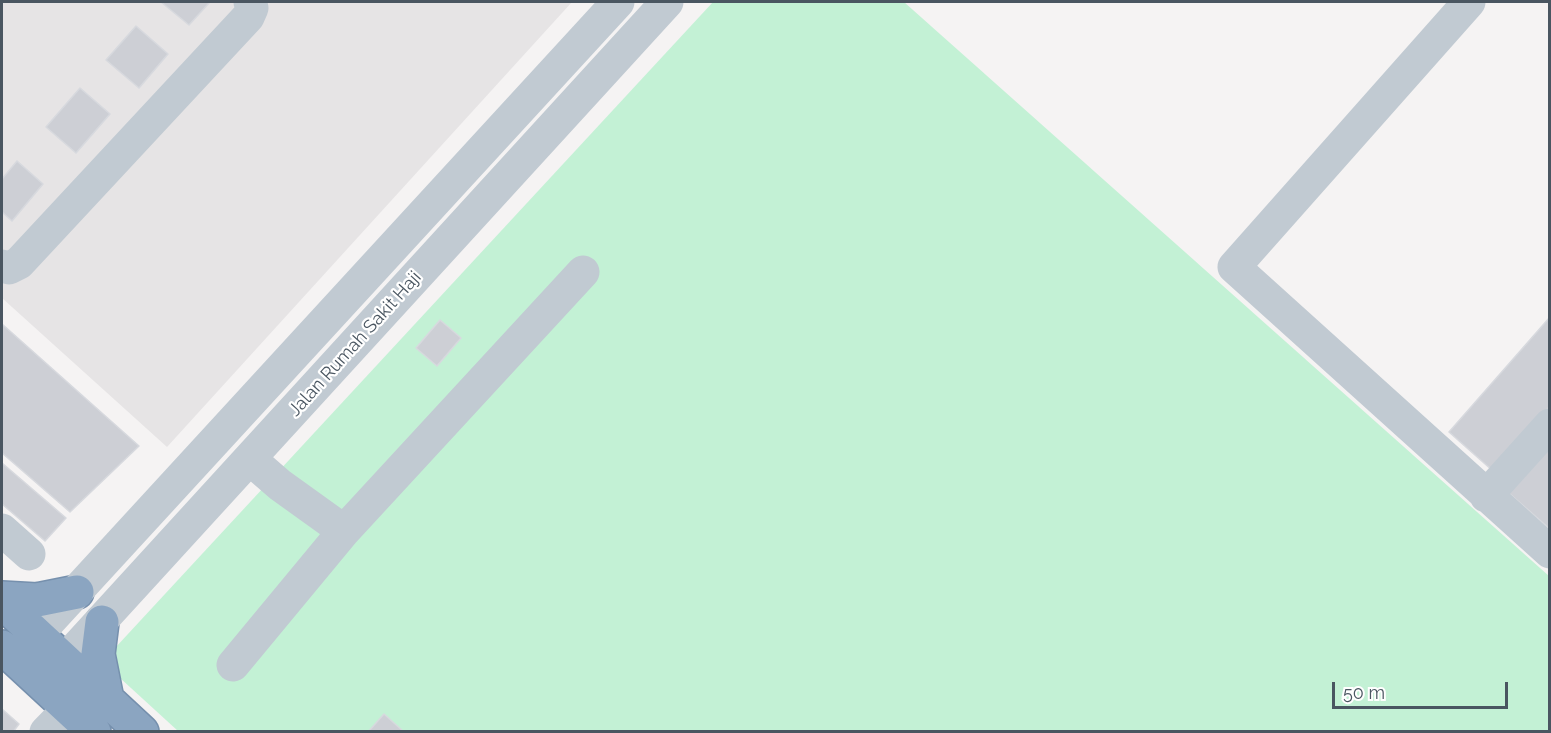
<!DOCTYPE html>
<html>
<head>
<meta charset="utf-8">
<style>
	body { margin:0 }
	#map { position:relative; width:1551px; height:733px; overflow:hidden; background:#f5f3f3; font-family:Raleway,sans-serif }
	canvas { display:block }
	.frame { position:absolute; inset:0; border:3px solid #4a5661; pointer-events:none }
	.scale { position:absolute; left:1332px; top:682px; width:176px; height:27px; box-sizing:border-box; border:3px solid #4a5661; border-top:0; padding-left:8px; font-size:18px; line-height:21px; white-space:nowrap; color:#4a5661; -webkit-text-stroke:4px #fff; paint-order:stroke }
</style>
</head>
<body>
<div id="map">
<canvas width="1551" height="733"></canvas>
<div class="frame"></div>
<div class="scale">50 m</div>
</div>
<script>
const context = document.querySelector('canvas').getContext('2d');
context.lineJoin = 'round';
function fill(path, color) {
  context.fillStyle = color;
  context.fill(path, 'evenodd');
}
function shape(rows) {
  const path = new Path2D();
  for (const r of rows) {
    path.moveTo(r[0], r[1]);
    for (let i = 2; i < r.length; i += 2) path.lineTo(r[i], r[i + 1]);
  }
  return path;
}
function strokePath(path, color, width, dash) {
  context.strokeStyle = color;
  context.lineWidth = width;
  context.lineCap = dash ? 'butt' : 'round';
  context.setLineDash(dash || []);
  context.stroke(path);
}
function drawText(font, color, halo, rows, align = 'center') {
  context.font = font + ' Raleway,sans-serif';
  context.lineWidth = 4.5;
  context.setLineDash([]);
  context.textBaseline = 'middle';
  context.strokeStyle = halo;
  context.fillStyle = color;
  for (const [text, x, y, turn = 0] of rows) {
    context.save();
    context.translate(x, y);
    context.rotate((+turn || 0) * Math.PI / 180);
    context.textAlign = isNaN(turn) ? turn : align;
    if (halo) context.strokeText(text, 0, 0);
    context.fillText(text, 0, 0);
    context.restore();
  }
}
fill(shape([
	[2,2,572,2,167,447,2,298]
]), '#e6e4e5');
fill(shape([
	[713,2,904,2,1549,576,1549,731,178,731,120,678,115,648]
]), '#c3f1d5');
const building = shape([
	[161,2,210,2,189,25,161,2],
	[136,26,168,54,139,88,106,60,136,26],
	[80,88,110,114,76,153,46,127,80,88],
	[17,161,43,184,12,221,2,212,2,179,17,161],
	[1550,317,1550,406,1493,471,1449,432,1550,317],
	[440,320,461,338,437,366,416,348,440,320],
	[2,324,139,446,70,512,2,453,2,324],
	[1550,437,1550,529,1503,488,1550,437],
	[2,463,66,518,45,541,2,504,2,463],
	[2,709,19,724,13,732,2,732,2,709],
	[384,714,404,732,368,732,384,714]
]);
fill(building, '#cdcfd5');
strokePath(building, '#d7d9de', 1.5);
const highway = shape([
	[2,598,37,600,77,592],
	[2,602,142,732],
	[102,622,98,654,107,699],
	[2,647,94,732]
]);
strokePath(highway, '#7690ad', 36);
strokePath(shape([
	[1469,2,1234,267,1550,552],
	[2,266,9,268,19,263,248,17,252,8,250,2],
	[250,459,280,485,344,531],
	[1486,496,1550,425],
	[2,530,29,554],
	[18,655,618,2],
	[233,665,344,531,583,272],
	[46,681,667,2],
	[46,732,89,688]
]), '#c1cad2', 33);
strokePath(highway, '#8ba5c1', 33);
drawText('18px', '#4a5661', '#fff', [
	["Jalan Rumah Sakit Haji",355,344,-48]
]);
</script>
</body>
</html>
